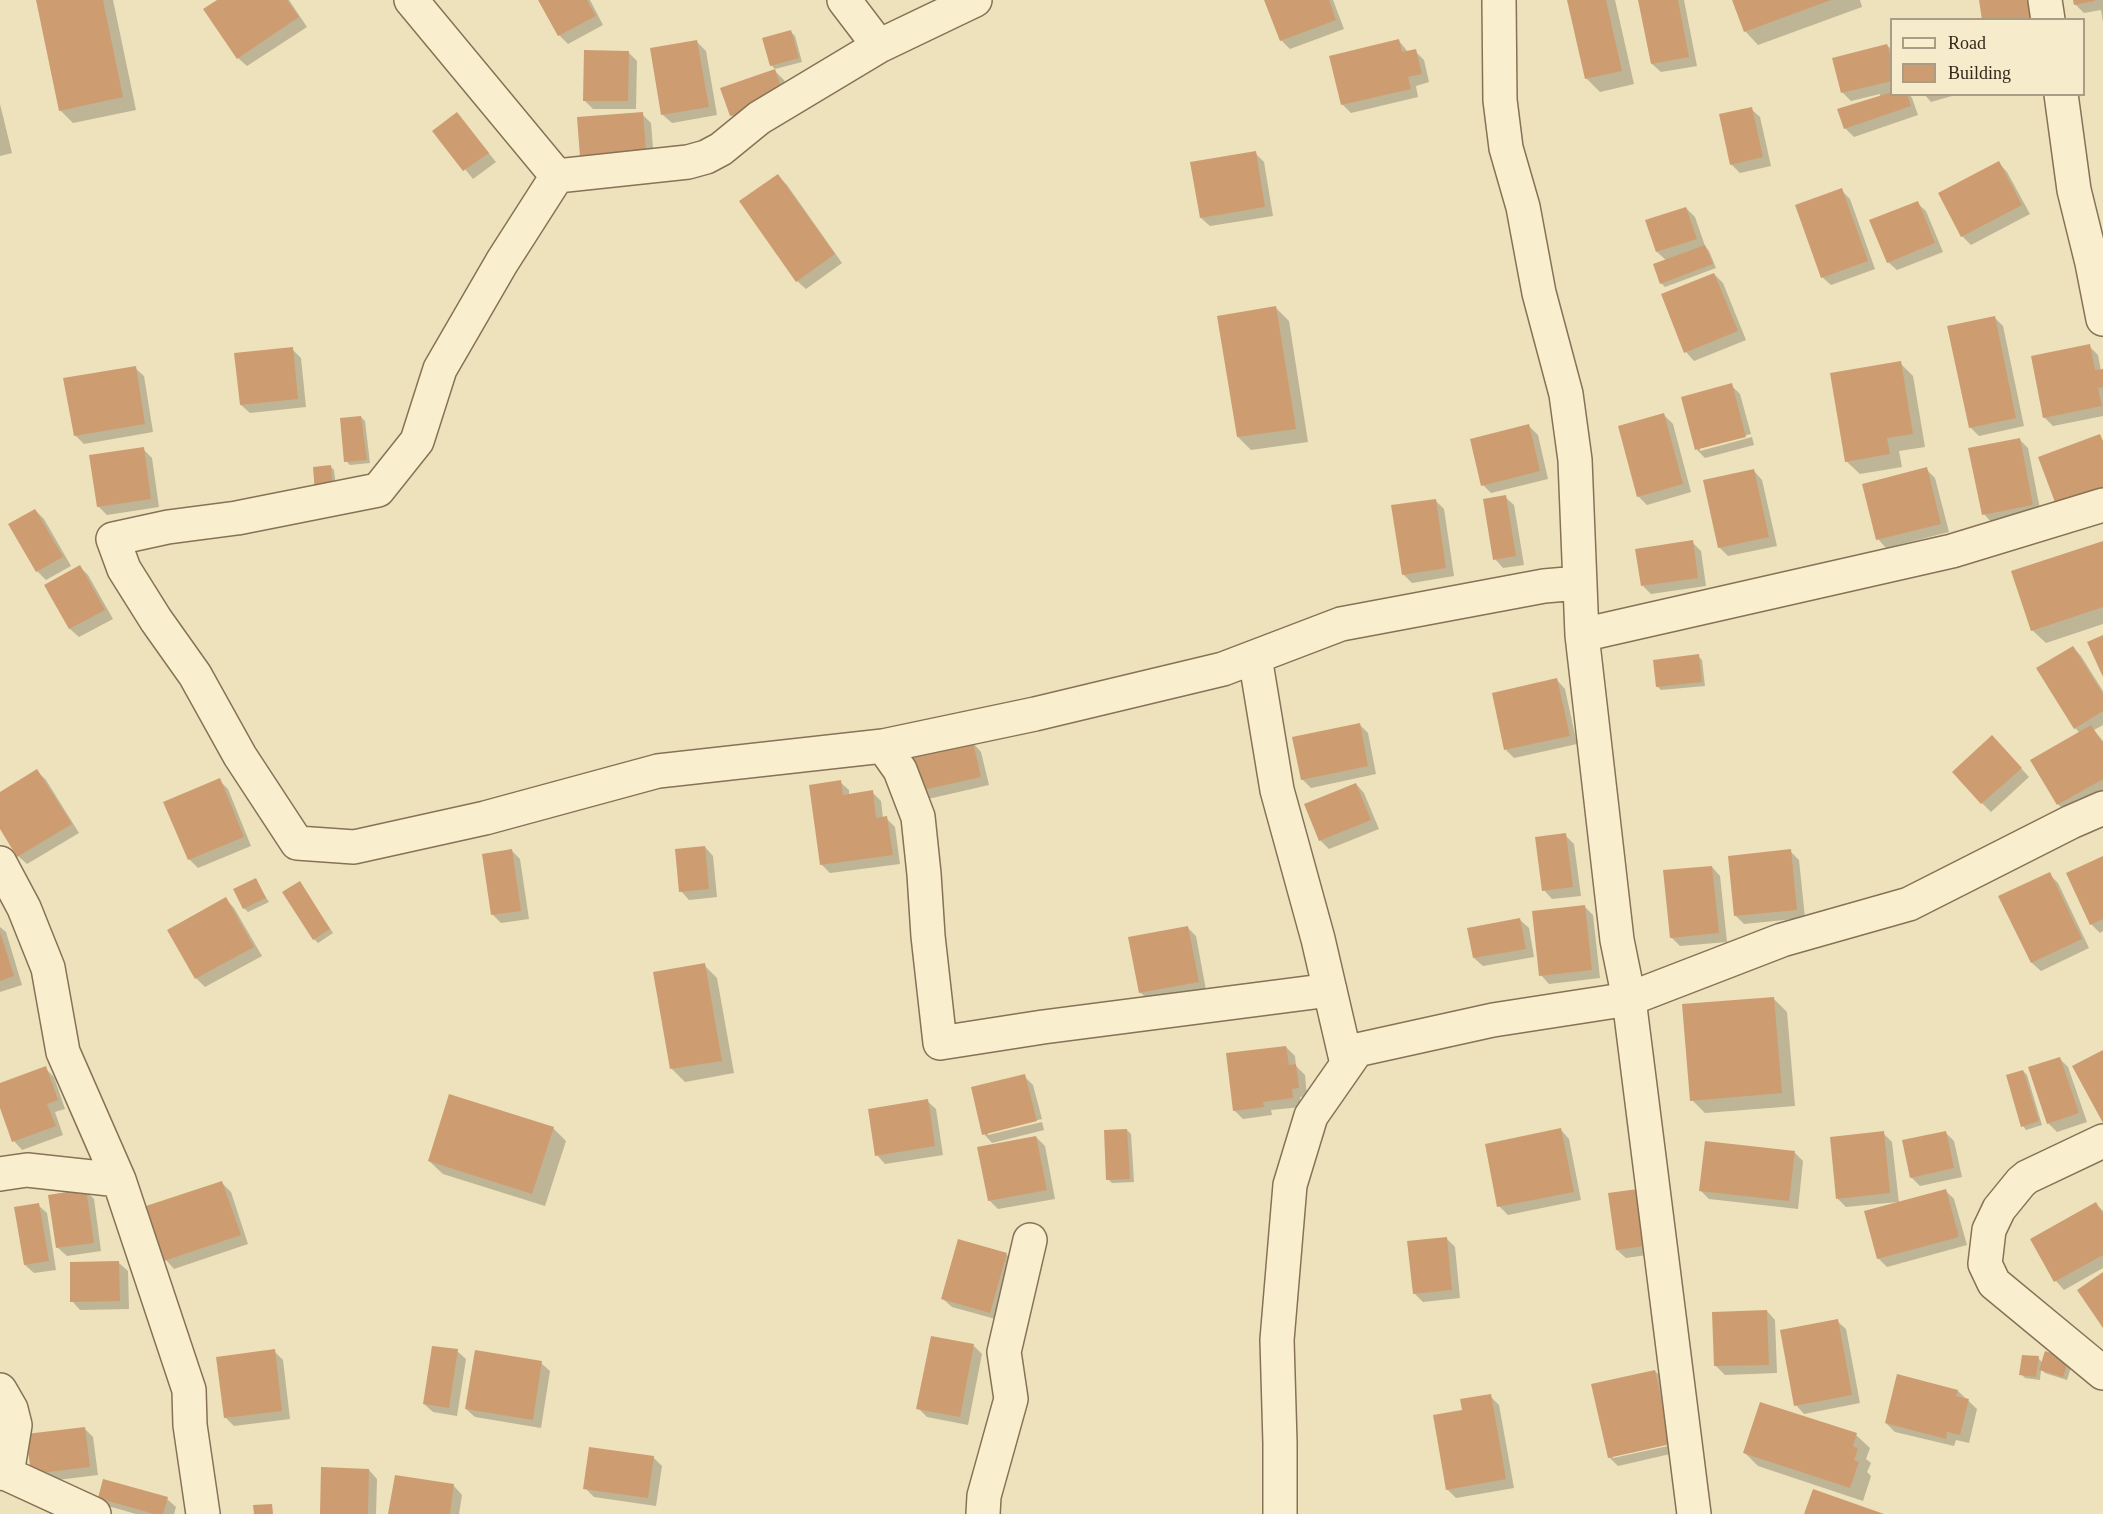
<!DOCTYPE html>
<html>
<head>
<meta charset="utf-8">
<style>
	body { margin:0 }
	#map { position:relative; width:2103px; height:1514px; overflow:hidden; background:#eee2bc; font-family:"Times New Roman",serif }
	canvas { display:block }
	.legend { position:absolute; left:1890px; top:18px; width:195px; height:78px; box-sizing:border-box; background:#f6eccc; border:2px solid #a99e85; margin:0; padding:8px 10px; list-style:none; font-size:18px; color:#35291b }
	.legend li { display:flex; align-items:center; gap:12px; height:30px }
	.legend b { width:30px; border:2px solid #a99e85 }
</style>
</head>
<body>
<div id="map">
<canvas width="2103" height="1514"></canvas>
<ul class="legend">
<li><b style="height:8px;background:#f9efcf"></b>Road</li>
<li><b style="height:16px;background:#ce9c71"></b>Building</li>
</ul>
</div>
<script>
const context = document.querySelector('canvas').getContext('2d');
context.lineJoin = 'round';
function fill(path, color) {
  context.fillStyle = color;
  context.fill(path, 'evenodd');
}
function shape(rows) {
  const path = new Path2D();
  for (const r of rows) {
    path.moveTo(r[0], r[1]);
    for (let i = 2; i < r.length; i += 2) path.lineTo(r[i], r[i + 1]);
  }
  return path;
}
function strokePath(path, color, width, dash) {
  context.strokeStyle = color;
  context.lineWidth = width;
  context.lineCap = dash ? 'butt' : 'round';
  context.setLineDash(dash || []);
  context.stroke(path);
}
fill(shape([
	[37,0,113,0,136,110,73,123,60,110],
	[220,0,289,0,307,27,247,66,238,58],
	[539,0,590,0,603,25,568,44,559,35],
	[1265,0,1333,0,1344,29,1290,49,1281,40],
	[1569,0,1615,0,1634,84,1600,92,1587,79],
	[1640,0,1684,0,1697,66,1661,72,1652,64],
	[1733,0,1860,0,1862,7,1758,45,1745,31],
	[2075,0,2103,0,2103,22,2101,10,2084,13,2075,4],
	[791,32,795,36,802,62,775,69,771,65],
	[1399,41,1408,52,1415,51,1424,60,1429,82,1416,86,1418,97,1351,113,1342,104],
	[697,42,706,51,717,115,672,123,663,115,651,50],
	[1887,45,1892,50,1892,94,1909,94,1912,98,1918,115,1854,137,1845,128,1880,97,1880,94,1851,101,1843,93,1834,59],
	[629,53,637,61,636,109,593,109,584,100],
	[775,71,784,80,792,105,740,123,731,115],
	[1924,94,1959,94,1931,102],
	[0,104,12,153,0,156],
	[1751,109,1760,117,1771,166,1740,173,1731,164],
	[457,114,496,162,473,179,434,131],
	[642,114,651,123,654,161,590,165],
	[1255,153,1264,162,1273,216,1210,226,1201,218],
	[1999,163,2007,172,2030,214,1971,245,1962,236,1940,194],
	[778,176,787,185,842,263,806,289,797,281],
	[1841,190,1850,199,1875,269,1831,285,1822,277],
	[1917,203,1926,211,1943,252,1897,270,1888,262],
	[1686,208,1695,217,1705,246,1709,251,1716,268,1665,287,1661,283,1667,261,1657,252],
	[1714,274,1723,283,1746,340,1694,361,1686,352],
	[1276,308,1289,321,1308,442,1251,450,1238,437],
	[1994,317,2003,326,2024,426,1979,436,1970,427],
	[2089,346,2098,355,2101,371,2103,370,2103,416,2053,426,2044,417],
	[292,349,301,358,306,407,250,413,241,405],
	[1900,363,1913,376,1925,447,1899,451,1902,467,1860,474,1846,461],
	[135,368,144,376,153,432,84,444,75,435],
	[1731,385,1740,394,1751,434,1700,447,1700,451,1752,437,1754,445,1705,458,1697,450],
	[1664,415,1673,424,1691,492,1647,505,1638,496],
	[361,417,365,421,370,463,350,465,346,461],
	[1529,426,1538,435,1548,479,1491,493,1483,485],
	[2019,439,2028,448,2041,514,1992,523,1984,514],
	[143,449,152,458,159,507,107,515,98,506],
	[330,466,334,470,337,494,321,495],
	[1926,469,1935,478,1949,532,1886,548,1878,539],
	[1754,471,1762,480,1777,546,1728,556,1719,547],
	[1505,497,1514,505,1524,565,1503,568,1495,559],
	[1435,500,1444,509,1454,576,1412,583,1403,574],
	[35,510,44,519,71,566,46,580,37,571],
	[1692,542,1701,551,1706,586,1651,594,1643,586],
	[2103,542,2103,624,2046,643,2032,630],
	[80,567,88,575,113,619,79,637,70,629,46,585],
	[2073,647,2081,656,2103,691,2103,725,2094,730,2103,741,2103,792,2066,813,2058,804,2080,733,2075,728],
	[1698,656,1702,660,1705,686,1661,690,1657,686],
	[1557,680,1565,689,1577,744,1514,758,1505,749],
	[1359,724,1368,733,1376,774,1311,788,1302,779],
	[973,743,981,752,989,785,928,799,919,790],
	[2001,746,2029,777,1991,812,1982,803],
	[37,771,46,780,79,833,27,864,18,856,0,826,0,793],
	[219,780,228,789,251,846,198,868,189,859],
	[840,782,849,790,849,795,872,792,881,801,883,818,886,818,895,827,900,864,830,873,822,865],
	[1356,784,1364,793,1379,829,1329,849,1320,840],
	[1565,835,1574,844,1581,896,1552,899,1544,890],
	[705,847,713,856,717,897,689,900,681,891],
	[512,851,520,859,529,919,501,923,492,914],
	[1790,851,1799,860,1805,918,1744,924,1735,915],
	[2103,857,2103,931,2100,933,2091,924],
	[1712,867,1720,876,1727,942,1680,946,1671,937],
	[2049,874,2058,883,2089,948,2041,971,2032,963],
	[255,880,269,902,248,912,244,908],
	[300,883,333,933,318,943,314,939],
	[226,899,234,908,262,956,205,987,196,978,169,930],
	[1584,906,1593,915,1600,978,1549,984,1541,975],
	[1520,920,1529,928,1534,957,1483,966,1474,958],
	[0,927,6,932,22,985,0,992],
	[1187,927,1196,936,1206,990,1149,1001,1140,992],
	[704,965,717,978,734,1073,685,1082,672,1069],
	[1774,999,1787,1012,1795,1106,1705,1113,1692,1100],
	[1286,1047,1295,1056,1296,1066,1305,1075,1307,1096,1300,1097,1301,1107,1271,1110,1272,1115,1243,1119,1234,1110],
	[2059,1058,2068,1067,2087,1122,2057,1132,2048,1123],
	[45,1068,54,1077,65,1109,55,1112,63,1135,22,1150,14,1141,0,1103,0,1084],
	[2023,1071,2027,1075,2042,1125,2026,1130,2023,1126],
	[1024,1076,1033,1085,1042,1119,988,1132,988,1135,1042,1122,1044,1130,992,1143,984,1134],
	[927,1101,936,1109,943,1155,885,1164,877,1155],
	[553,1128,566,1141,545,1206,443,1174,429,1161],
	[1127,1130,1131,1134,1134,1182,1112,1183,1108,1179],
	[1561,1130,1569,1139,1581,1200,1508,1215,1499,1206],
	[1945,1132,1954,1141,1962,1177,1920,1186,1911,1177],
	[1883,1133,1892,1142,1899,1203,1946,1191,1954,1199,1967,1245,1887,1267,1878,1258,1898,1202,1846,1207,1838,1199],
	[1036,1137,1045,1146,1055,1199,998,1209,990,1201,979,1148],
	[1795,1153,1803,1161,1798,1209,1709,1199,1700,1190],
	[222,1183,231,1192,248,1244,174,1269,166,1260],
	[86,1191,94,1199,101,1251,67,1256,58,1248],
	[1646,1199,1654,1254,1626,1258,1617,1250],
	[2096,1204,2103,1211,2103,1268,2064,1290,2056,1281],
	[38,1205,47,1213,56,1270,34,1273,25,1265],
	[1447,1239,1455,1247,1460,1298,1423,1302,1414,1293],
	[1006,1254,1015,1263,999,1320,952,1307,943,1299],
	[119,1263,128,1271,129,1309,80,1310,72,1301],
	[1767,1311,1775,1320,1777,1373,1725,1375,1716,1366],
	[1837,1321,1846,1329,1860,1403,1804,1414,1796,1405],
	[974,1346,982,1354,968,1425,927,1417,918,1408],
	[274,1351,283,1360,290,1419,234,1426,225,1417],
	[457,1351,466,1359,457,1416,433,1412,424,1404],
	[2038,1358,2043,1363,2072,1364,2067,1380,2045,1373,2041,1369,2040,1380,2025,1378,2021,1374],
	[541,1363,550,1371,541,1428,475,1417,466,1409],
	[1655,1371,1664,1380,1677,1441,1613,1455,1613,1458,1677,1444,1679,1452,1618,1466,1609,1457],
	[1958,1391,1977,1409,1969,1443,1956,1440,1954,1446,1895,1432,1886,1423],
	[1490,1396,1499,1405,1514,1488,1456,1498,1447,1489,1464,1411],
	[84,1428,93,1437,98,1475,41,1482,32,1473],
	[1856,1435,1870,1448,1866,1459,1871,1463,1867,1472,1871,1476,1863,1501,1758,1466,1745,1453],
	[653,1457,662,1466,656,1506,594,1497,585,1488],
	[369,1470,377,1479,376,1514,321,1514],
	[454,1486,462,1495,459,1514,390,1514],
	[99,1497,167,1499,176,1507,174,1514,136,1514,108,1506]
]), '#0003');
fill(shape([
	[36,0,103,0,123,97,59,111],
	[217,0,287,0,299,17,237,59,203,9],
	[538,0,587,0,596,16,558,36],
	[1264,0,1329,0,1336,20,1280,41],
	[1567,0,1606,0,1622,71,1585,79],
	[1638,0,1678,0,1689,57,1651,64],
	[1732,0,1831,0,1744,32],
	[1979,0,2028,0,2031,20,1982,20],
	[2073,0,2095,0,2095,1,2074,5],
	[791,30,799,58,770,66,762,38],
	[1399,39,1402,52,1416,49,1422,74,1408,77,1411,89,1341,105,1329,56],
	[697,40,709,107,661,115,650,48],
	[1887,44,1892,61,1892,81,1841,93,1832,58],
	[584,50,629,51,628,101,583,101],
	[775,69,784,96,730,116,720,88],
	[1892,92,1892,94,1907,94,1911,106,1844,129,1837,109],
	[1752,107,1763,157,1730,165,1719,114],
	[457,112,489,153,463,171,432,131],
	[643,112,646,152,580,157,577,117],
	[1256,151,1265,207,1200,218,1190,162],
	[1999,161,2022,205,1961,237,1938,193],
	[778,174,835,254,796,282,739,201],
	[1842,188,1868,261,1821,278,1795,205],
	[1918,201,1935,243,1887,263,1869,220],
	[1686,207,1697,239,1656,252,1645,220],
	[1705,245,1713,264,1660,284,1653,264],
	[1714,273,1738,331,1684,353,1661,294],
	[1276,306,1296,429,1237,437,1217,316],
	[1995,316,2016,418,1969,428,1947,326],
	[2090,344,2095,370,2103,369,2103,387,2098,388,2102,406,2043,418,2031,356],
	[293,347,298,399,240,405,234,353],
	[1901,361,1913,434,1887,438,1890,454,1845,462,1830,373],
	[136,366,145,424,74,436,63,378],
	[1732,383,1746,437,1695,450,1681,397],
	[1664,413,1683,484,1637,497,1618,426],
	[361,416,367,460,344,462,340,418],
	[1529,424,1540,471,1481,486,1470,439],
	[2100,434,2103,441,2103,487,2056,505,2038,457],
	[2020,438,2033,505,1982,515,1968,448],
	[144,447,151,499,97,507,89,455],
	[331,465,333,490,315,492,313,467],
	[1927,467,1941,524,1876,540,1862,484],
	[1754,469,1769,537,1718,548,1703,480],
	[1506,495,1516,556,1493,560,1483,499],
	[1436,499,1446,568,1402,575,1391,505],
	[35,509,63,557,36,572,8,524],
	[1693,540,1698,578,1641,586,1635,549],
	[2103,541,2103,607,2031,631,2011,571],
	[80,565,105,610,69,629,44,585],
	[2103,635,2103,677,2087,642],
	[2073,646,2103,694,2103,711,2074,729,2036,668],
	[1699,654,1702,682,1656,687,1653,660],
	[1557,678,1570,736,1504,750,1492,693],
	[1360,723,1368,766,1301,780,1292,737],
	[2091,725,2102,742,2103,741,2103,779,2057,805,2030,760],
	[1992,735,2022,768,1981,804,1952,772],
	[973,742,981,777,918,791,910,756],
	[37,769,72,824,17,857,0,829,0,792],
	[220,778,244,837,188,860,163,802],
	[841,780,843,795,873,790,876,818,887,816,893,855,820,865,809,785],
	[1356,783,1371,820,1319,841,1304,804],
	[1566,833,1573,887,1542,891,1535,837],
	[705,846,709,889,679,892,675,849],
	[512,849,521,911,491,915,482,854],
	[1791,849,1797,910,1734,916,1728,856],
	[2103,856,2103,919,2090,925,2066,873],
	[1712,866,1719,933,1670,938,1663,870],
	[2050,872,2082,939,2031,963,1998,896],
	[256,878,266,898,243,909,233,889],
	[300,881,330,929,313,940,282,892],
	[226,897,254,947,195,979,167,930],
	[1585,905,1592,970,1539,976,1532,911],
	[1520,918,1526,949,1473,958,1467,928],
	[1188,926,1199,982,1139,993,1128,937],
	[0,932,14,976,0,981],
	[705,963,722,1061,670,1069,653,972],
	[1774,997,1782,1093,1690,1101,1682,1004],
	[1286,1046,1289,1065,1296,1064,1299,1088,1292,1089,1293,1098,1263,1102,1264,1107,1233,1111,1226,1053],
	[2103,1050,2103,1123,2072,1066],
	[2060,1057,2079,1113,2047,1124,2028,1067],
	[46,1066,58,1100,47,1104,56,1126,12,1142,0,1108,0,1083],
	[2023,1070,2039,1121,2021,1127,2006,1075],
	[1025,1074,1037,1121,982,1135,971,1087],
	[449,1094,554,1127,532,1194,428,1161],
	[928,1099,935,1146,875,1156,868,1109],
	[1561,1128,1574,1192,1497,1207,1485,1144],
	[1127,1129,1130,1179,1106,1180,1104,1130],
	[1884,1131,1890,1193,1836,1199,1830,1137],
	[1946,1131,1954,1168,1910,1178,1902,1140],
	[1036,1136,1047,1190,988,1201,977,1147],
	[1705,1141,1795,1151,1789,1201,1699,1191],
	[222,1181,241,1235,164,1261,146,1206],
	[86,1189,94,1243,56,1248,48,1195],
	[1638,1189,1646,1246,1616,1250,1608,1193],
	[1946,1189,1959,1237,1877,1259,1864,1211],
	[2096,1202,2103,1214,2103,1255,2054,1282,2030,1239],
	[39,1203,49,1261,24,1265,14,1207],
	[1447,1237,1452,1290,1413,1294,1407,1241],
	[958,1239,1007,1253,990,1313,941,1299],
	[119,1261,120,1301,70,1302,70,1262],
	[2103,1272,2103,1328,2077,1290],
	[1767,1310,1769,1365,1714,1366,1712,1312],
	[1838,1319,1852,1395,1794,1406,1780,1330],
	[931,1336,974,1344,960,1417,916,1409],
	[432,1346,458,1349,449,1408,423,1404],
	[275,1349,282,1411,224,1418,216,1357],
	[475,1350,542,1361,533,1420,465,1409],
	[2045,1351,2069,1359,2063,1377,2039,1370],
	[2022,1355,2039,1356,2036,1377,2019,1375],
	[1655,1370,1671,1444,1608,1458,1591,1384],
	[1897,1374,1958,1390,1956,1396,1969,1399,1960,1435,1947,1432,1946,1439,1885,1423],
	[1491,1394,1506,1479,1446,1490,1433,1415,1462,1410,1460,1399],
	[1760,1402,1857,1433,1853,1446,1858,1449,1854,1460,1859,1462,1850,1488,1743,1453],
	[85,1427,90,1467,31,1474,26,1434],
	[589,1447,654,1456,648,1498,583,1489],
	[321,1467,369,1469,368,1514,320,1514],
	[395,1475,454,1484,450,1514,388,1514],
	[103,1479,168,1497,163,1514,154,1514,98,1498],
	[1813,1489,1884,1514,1804,1514],
	[272,1504,273,1514,254,1514,253,1505]
]), '#ce9c71');
const minor = shape([
	[411,0,557,176],
	[844,0,879,46],
	[975,0,879,46,759,118,721,149,706,157,688,162,557,176,502,262,440,369,417,441,378,490,237,518,168,527,113,539,124,569,156,620,195,675,240,756,297,843,354,847,485,818,658,771,883,746,900,770,918,817,924,874,928,936,940,1043,1043,1027,1330,990],
	[1499,0,1500,100,1506,148,1523,207,1539,293,1566,394,1575,460,1582,635,1617,940,1629,999,1694,1514],
	[2045,0,2048,20],
	[2061,94,2074,190,2092,263,2103,319],
	[1582,635,1952,551,2103,505],
	[1255,657,1277,790,1318,939,1347,1064],
	[883,746,1035,714,1223,669,1341,624,1544,586,1579,583],
	[0,863,24,908,48,968,63,1052,119,1180,189,1390,190,1425,203,1514],
	[2103,1141,2027,1177,2021,1182,1999,1209,1989,1230,1985,1264,1994,1283,2103,1373],
	[0,1174,27,1170,119,1180],
	[0,1390,11,1409,15,1425,7,1474],
	[0,1473,7,1474,94,1514],
	[983,1514,984,1496,1011,1399,1004,1352,1030,1240],
	[1280,1514,1280,1443,1277,1340,1290,1185,1311,1116,1357,1050,1493,1020,1629,999,1782,940,1909,904,2071,822,2103,808]
]);
strokePath(minor, '#867256', 36);
strokePath(minor, '#f9efcf', 33);
</script>
</body>
</html>
